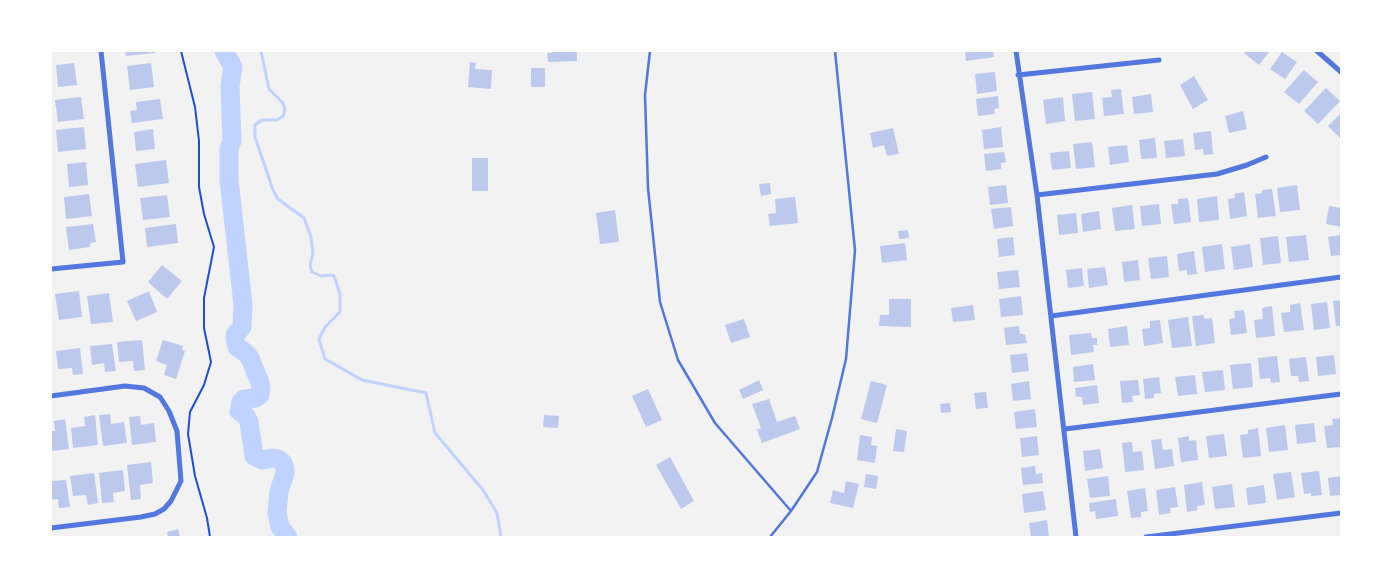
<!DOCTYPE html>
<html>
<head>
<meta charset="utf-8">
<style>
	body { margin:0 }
	#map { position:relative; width:1392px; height:588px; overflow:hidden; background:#f2f2f2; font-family:Barlow,sans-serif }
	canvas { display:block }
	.frame { position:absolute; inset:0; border:52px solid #fff; pointer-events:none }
</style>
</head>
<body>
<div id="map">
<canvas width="1392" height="588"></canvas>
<div class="frame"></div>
</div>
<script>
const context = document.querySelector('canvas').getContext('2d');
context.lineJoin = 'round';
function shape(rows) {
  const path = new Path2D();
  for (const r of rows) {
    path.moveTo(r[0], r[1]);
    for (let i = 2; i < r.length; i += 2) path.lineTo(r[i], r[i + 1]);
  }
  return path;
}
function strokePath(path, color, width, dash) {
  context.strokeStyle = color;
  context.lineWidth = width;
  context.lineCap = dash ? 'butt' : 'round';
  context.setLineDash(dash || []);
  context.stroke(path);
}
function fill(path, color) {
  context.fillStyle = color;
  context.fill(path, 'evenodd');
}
strokePath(shape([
	[261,51,269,89,283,103,285,110,283,116,277,120,262,120,255,125,255,137,273,190,278,199,304,218,311,237,313,254,310,265,312,272,321,276,331,275,334,276,340,294,340,312,325,327,319,339,325,359,362,380,426,393,435,433,483,490,497,513,501,537]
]), '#bfd3fe', 3);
strokePath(shape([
	[224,51,233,67,230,86,232,141,229,149,229,180,243,305,242,327,235,335,235,339,237,347,246,353,250,358,260,383,261,389,260,395,256,398,244,399,241,402,239,411,246,416,249,422,254,456,263,460,272,458,278,459,283,463,285,469,285,474,279,491,277,513,280,527,288,537]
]), '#bfd3fe', 19);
fill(shape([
	[125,51,155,51,155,53,126,56],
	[552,51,577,51,577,61,548,62,547,53,552,53],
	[965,51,993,51,994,57,966,61],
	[1246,51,1270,51,1259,65,1244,53],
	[1282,52,1297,62,1285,79,1270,69],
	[470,62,476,63,475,69,492,70,491,89,468,87],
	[74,63,77,85,58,87,56,65],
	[151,63,154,87,130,90,127,66],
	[531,68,545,68,545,87,531,87],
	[1304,70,1318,82,1299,104,1284,92],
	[995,72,997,91,977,94,975,74],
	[1194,76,1208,100,1193,109,1180,85],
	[1326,88,1340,101,1318,124,1304,111],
	[1121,89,1124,114,1104,116,1102,98,1112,97,1111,90],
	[1092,92,1095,119,1075,121,1072,94],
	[1151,94,1153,112,1134,114,1132,97],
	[998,96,999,108,994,109,995,114,978,116,976,99],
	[81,97,84,119,58,122,55,100],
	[1063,97,1065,121,1046,124,1043,100],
	[160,99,163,119,132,123,130,111,137,110,136,102],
	[1243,111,1247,129,1229,133,1225,116],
	[1341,113,1341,139,1328,126],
	[84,127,86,149,58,152,56,130],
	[1001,127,1003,147,984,149,982,130],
	[893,128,899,154,887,156,884,145,873,148,870,133],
	[153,129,155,149,136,151,134,132],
	[1211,131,1213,154,1204,155,1203,149,1195,150,1193,133],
	[1155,138,1157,158,1141,159,1139,140],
	[1183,139,1185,156,1166,158,1164,141],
	[1092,142,1095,167,1076,169,1073,144],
	[1127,145,1129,162,1110,165,1108,147],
	[1069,151,1071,168,1052,170,1050,153],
	[1004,152,1006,162,1001,163,1001,169,986,171,984,154],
	[472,158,488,158,488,191,472,191],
	[166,160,169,183,138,187,135,164],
	[86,162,88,185,69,187,67,164],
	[770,183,771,194,761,196,759,184],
	[1006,185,1008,203,990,205,988,187],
	[1297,185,1300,210,1280,212,1277,188],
	[1272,189,1276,216,1258,218,1255,194,1262,193,1262,190],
	[1244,192,1247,216,1230,219,1228,199,1235,198,1234,194],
	[89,194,92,216,66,219,64,197],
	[167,195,170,217,143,220,140,198],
	[1217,196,1219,220,1199,222,1197,199],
	[795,197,798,223,770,226,768,214,776,213,775,199],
	[1188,198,1191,222,1174,224,1171,204,1178,204,1178,199],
	[1159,204,1161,224,1142,226,1140,206],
	[1132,205,1135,229,1115,231,1112,208],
	[1329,206,1341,208,1341,227,1326,224],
	[1011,207,1013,226,994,229,991,209],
	[615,210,619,242,600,244,596,213],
	[1099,211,1101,229,1083,232,1081,214],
	[1076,213,1078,233,1059,235,1057,215],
	[93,224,96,242,90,243,90,247,69,250,66,227],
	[176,224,178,243,147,247,145,228],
	[908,230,909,238,899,239,898,231],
	[1306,235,1309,260,1289,262,1286,237],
	[1341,235,1341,255,1331,256,1328,237],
	[1278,236,1281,263,1263,265,1260,238],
	[1013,237,1015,255,999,257,997,239],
	[905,243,907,260,882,263,880,246],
	[1222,244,1225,269,1205,272,1202,247],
	[1250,244,1253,267,1234,270,1231,247],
	[1194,251,1197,274,1187,275,1187,270,1179,271,1177,254],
	[1167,256,1169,277,1151,279,1148,258],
	[1138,260,1140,280,1124,282,1122,262],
	[162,265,182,281,167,299,148,282],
	[1105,267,1108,285,1089,288,1087,269],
	[1082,268,1084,286,1068,288,1066,270],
	[1018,270,1020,287,999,289,997,272],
	[79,291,82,317,59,320,55,294],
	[149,291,157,312,136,321,127,301],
	[109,293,113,322,91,324,87,296],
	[1021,296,1023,315,1001,317,999,299],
	[889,299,911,299,911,327,879,326,880,315,889,315],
	[1341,300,1341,326,1336,326,1333,301],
	[1327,302,1330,328,1314,330,1311,304],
	[1300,303,1304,330,1284,332,1281,313,1290,312,1290,305],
	[973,305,975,320,953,322,951,308],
	[1272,306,1275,336,1256,338,1254,320,1263,319,1262,308],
	[1244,310,1247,333,1231,335,1229,319,1235,318,1234,311],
	[1204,315,1204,319,1212,318,1215,343,1196,346,1192,316],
	[1188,317,1192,346,1172,348,1168,320],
	[744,319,750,337,731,343,725,325],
	[1160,320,1163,343,1144,346,1142,329,1150,328,1150,321],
	[1019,326,1020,334,1025,334,1027,343,1006,345,1004,328],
	[1127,326,1129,345,1110,347,1108,329],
	[1091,333,1092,338,1097,338,1097,345,1093,345,1094,352,1071,355,1069,335],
	[142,340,145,370,134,371,133,361,119,362,117,342],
	[163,340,183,346,182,350,185,351,176,379,164,375,167,365,156,361],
	[112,344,116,371,105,372,104,363,92,365,90,346],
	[80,348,83,374,73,375,72,368,58,369,56,351],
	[1027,353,1029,371,1012,373,1010,355],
	[1334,355,1336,374,1318,376,1316,357],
	[1277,356,1280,382,1271,383,1270,378,1260,379,1258,358],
	[1306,357,1309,381,1299,382,1298,376,1291,376,1289,359],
	[1251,363,1253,387,1233,389,1230,365],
	[1093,364,1095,380,1074,382,1073,367],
	[1223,370,1225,390,1205,392,1202,372],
	[1195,375,1197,394,1178,396,1175,377],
	[1159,377,1161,393,1154,394,1154,398,1145,399,1143,379],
	[759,380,763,390,743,399,739,390],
	[1138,380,1140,395,1132,396,1133,402,1122,403,1120,381],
	[871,381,887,385,877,423,861,419],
	[1029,381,1031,399,1013,401,1011,384],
	[1097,385,1099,403,1083,405,1082,397,1076,397,1075,388],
	[648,389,662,420,646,427,632,396],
	[986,392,988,408,976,409,974,393],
	[769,399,777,422,795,416,800,429,762,443,757,430,761,428,752,404],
	[950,403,951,412,941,413,940,404],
	[1035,409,1037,427,1016,429,1014,412],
	[110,414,111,424,124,422,127,443,103,446,99,415],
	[95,415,98,445,73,448,71,428,85,426,84,417],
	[544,415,559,416,558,428,543,427],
	[140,416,141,425,154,423,156,442,132,445,129,417],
	[1341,418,1341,447,1327,448,1324,426,1333,425,1332,419],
	[65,419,69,449,51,451,51,431,55,431,54,421],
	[1314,423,1316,442,1297,444,1295,425],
	[1285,425,1288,450,1269,452,1266,428],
	[1258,428,1261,456,1243,458,1240,435,1248,434,1248,430],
	[896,429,907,431,904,452,893,451],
	[1224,434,1227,456,1209,458,1206,436],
	[860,435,872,437,871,445,877,446,875,463,857,460],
	[1037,436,1039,455,1022,457,1020,438],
	[1189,436,1189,441,1196,440,1198,460,1181,462,1178,438],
	[1161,439,1163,450,1172,449,1174,466,1155,469,1151,440],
	[1132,442,1133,452,1142,451,1144,470,1125,472,1122,443],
	[1100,449,1103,468,1085,471,1083,451],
	[670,457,694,501,681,509,656,465],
	[151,462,153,483,140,485,141,499,131,500,127,465],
	[1035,466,1036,474,1042,473,1043,483,1023,485,1021,468],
	[123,470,125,491,113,493,114,502,102,503,99,473],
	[1319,471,1322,495,1311,496,1311,493,1304,494,1301,473],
	[1291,472,1295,497,1277,500,1273,474],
	[94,473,98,503,88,505,86,495,73,496,70,476],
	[866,474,878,476,876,489,864,487],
	[1108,476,1110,496,1090,498,1087,479],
	[1341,476,1341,495,1330,496,1328,478],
	[66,480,70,507,59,508,58,499,51,500,51,481],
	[846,481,859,484,853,508,830,503,833,490,844,493],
	[1202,482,1205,505,1197,506,1198,510,1187,512,1184,485],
	[1232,484,1235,507,1215,509,1212,487],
	[1264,485,1266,503,1248,505,1246,488],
	[1175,487,1178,507,1170,508,1171,513,1159,515,1156,490],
	[1145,488,1148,511,1141,512,1141,517,1131,518,1127,491],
	[1043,491,1046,510,1024,513,1022,494],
	[1116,499,1118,516,1096,519,1095,511,1090,512,1089,503],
	[1047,520,1049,537,1031,537,1029,523],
	[178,529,180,537,168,537,167,532]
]), '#bdc9ec');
strokePath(shape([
	[181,51,195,107,199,141,199,187,204,214,214,247,204,298,204,328,211,362,204,385,190,412,188,434,195,476,207,518,210,537]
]), '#1d4ed8', 2);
strokePath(shape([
	[650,51,645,95,648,188,660,302,678,360,715,423,791,511],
	[770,537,791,511,817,472,832,418,846,359,855,250,835,51]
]), '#5277de', 2.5);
strokePath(shape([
	[1016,51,1037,195,1076,537],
	[1317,51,1341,72],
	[1018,75,1159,60],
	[1037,195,1217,174,1247,165,1266,157],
	[51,269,123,262,101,51],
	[1051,316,1341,277],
	[51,396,125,386,144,388,160,397,169,411,177,431,181,481,171,501,164,509,155,514,141,517,51,528],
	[1065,429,1341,394],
	[1146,537,1341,513]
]), '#5277de', 5);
</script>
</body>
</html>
